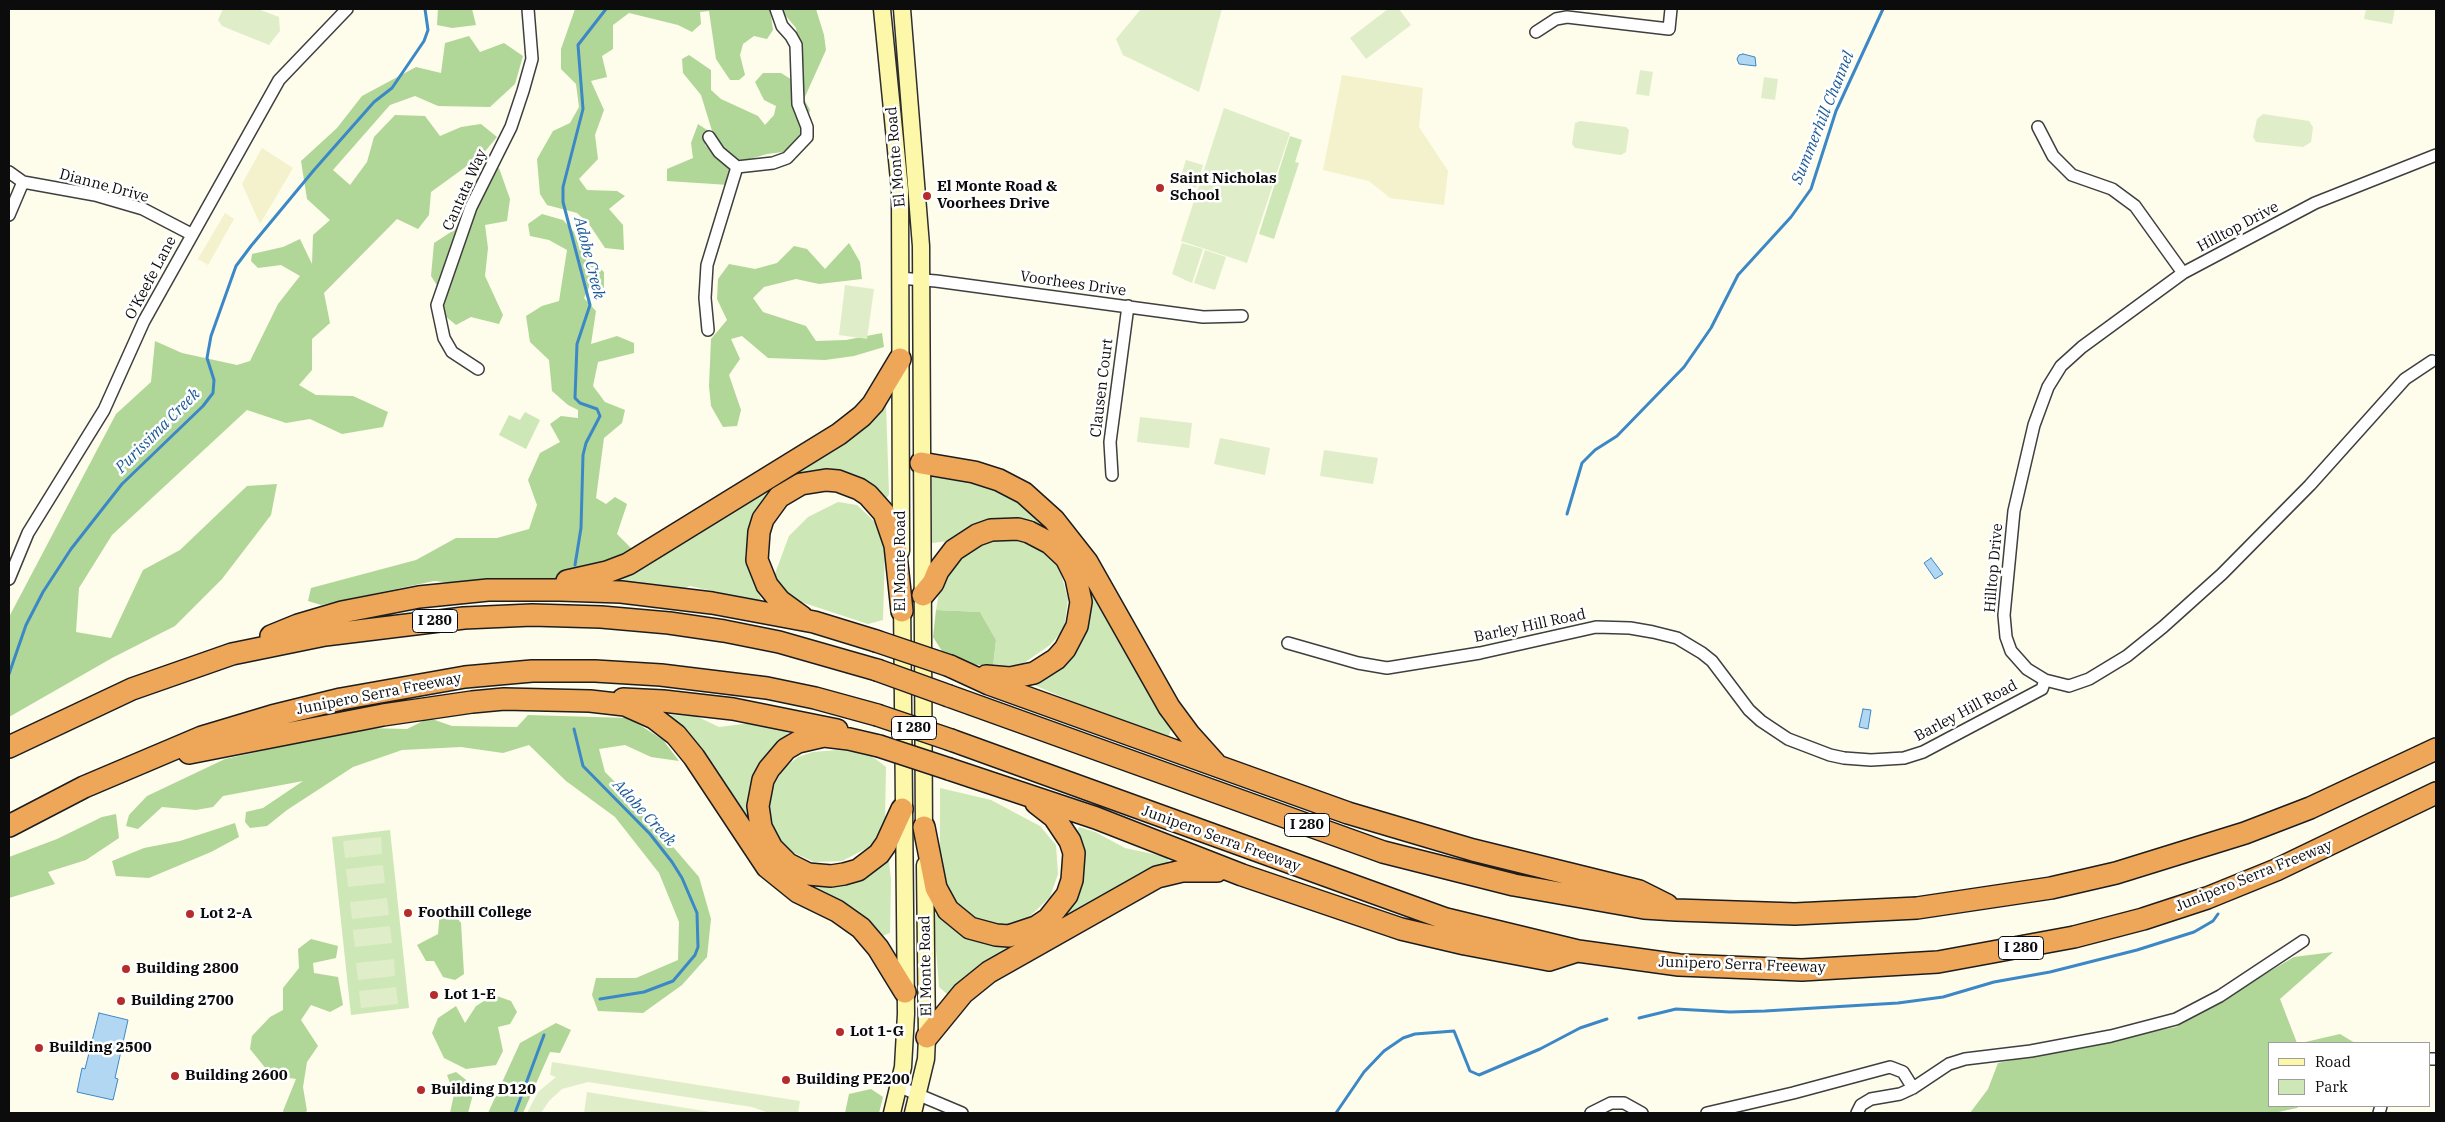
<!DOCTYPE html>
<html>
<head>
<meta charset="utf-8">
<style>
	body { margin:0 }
	#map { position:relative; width:2445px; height:1122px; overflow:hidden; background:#fefceb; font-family:"IBM Plex Serif",serif }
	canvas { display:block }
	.frame { position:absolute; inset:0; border:10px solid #0c0c0c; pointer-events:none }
	.legend { position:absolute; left:2268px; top:1042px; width:162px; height:65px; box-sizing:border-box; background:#fff; border:1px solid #9e9e9e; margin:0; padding:6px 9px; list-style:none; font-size:15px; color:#0c0c0c }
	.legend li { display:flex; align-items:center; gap:10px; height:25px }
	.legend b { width:25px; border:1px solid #9e9e9e }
</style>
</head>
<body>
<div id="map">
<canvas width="2445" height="1122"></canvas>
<div class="frame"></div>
<ul class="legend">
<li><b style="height:6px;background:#fcf7a9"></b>Road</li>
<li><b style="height:14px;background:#cde7b7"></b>Park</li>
</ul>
</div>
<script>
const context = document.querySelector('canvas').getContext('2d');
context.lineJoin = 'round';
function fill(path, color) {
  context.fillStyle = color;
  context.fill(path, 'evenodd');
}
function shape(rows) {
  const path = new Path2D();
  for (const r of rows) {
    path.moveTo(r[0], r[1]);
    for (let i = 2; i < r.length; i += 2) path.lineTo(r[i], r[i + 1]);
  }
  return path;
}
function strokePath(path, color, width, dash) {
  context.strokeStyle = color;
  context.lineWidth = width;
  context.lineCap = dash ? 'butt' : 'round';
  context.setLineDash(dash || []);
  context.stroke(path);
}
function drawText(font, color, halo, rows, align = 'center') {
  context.font = font + ' "IBM Plex Serif",serif';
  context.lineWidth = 5;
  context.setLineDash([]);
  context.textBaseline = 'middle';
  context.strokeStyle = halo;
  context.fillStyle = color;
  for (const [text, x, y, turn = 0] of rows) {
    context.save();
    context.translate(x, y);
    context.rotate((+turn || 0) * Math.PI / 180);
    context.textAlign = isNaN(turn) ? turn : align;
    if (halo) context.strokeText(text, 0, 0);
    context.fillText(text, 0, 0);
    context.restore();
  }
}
fill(shape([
	[1342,75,1423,88,1419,127,1448,171,1444,205,1390,198,1369,181,1323,170],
	[262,148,293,168,260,224,242,184],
	[225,213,234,219,208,265,198,259]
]), '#f3f2cd');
fill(shape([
	[1290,136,1302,140,1295,162,1299,163,1274,239,1259,234],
	[886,405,889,494,884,503,874,493,784,486,780,478,849,435],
	[525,412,540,420,526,449,499,435,509,415,520,420],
	[931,477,977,480,1026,504,1049,526,1045,530,932,543],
	[769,486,775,492,751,527,745,554,762,602,690,586,670,594,616,588,616,577],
	[838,502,857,505,878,525,885,548,883,620,868,624,795,600,773,579,789,536,808,517],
	[994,540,1020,541,1048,552,1060,570,1068,599,1064,629,1050,645,1021,665,993,666,996,640,980,612,936,610,941,580,962,555],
	[1074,559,1133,654,1163,720,1172,726,1168,739,1113,719,1025,681,1066,655],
	[671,715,696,716,719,727,751,723,788,732,784,743,761,766,749,797,750,823,663,722],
	[838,750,869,754,886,767,885,819,871,846,842,861,814,862,788,850,771,828,766,809,771,791,783,769,798,757,813,752],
	[940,788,991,800,1040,826,1056,845,1058,874,1050,897,1028,918,1005,926,976,920,956,906,940,876],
	[1079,827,1095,832,1125,848,1167,857,1171,867,1073,920,1063,910,1070,842],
	[390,830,409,1008,351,1015,332,837],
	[888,853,891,880,890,933,877,938,797,885,819,885],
	[933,913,944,918,1024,946,948,995,939,987]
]), '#cde7b7');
fill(shape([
	[438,9,472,9,476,25,452,28,437,25],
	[575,9,770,9,773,30,767,39,754,36,743,44,740,55,745,75,739,80,730,80,716,59,709,11,700,12,701,24,692,32,678,25,629,13,613,25,613,49,602,56,607,77,591,81,604,110,595,135,598,159,579,179,587,190,617,191,625,196,609,209,623,225,624,250,605,248,589,224,577,213,547,205,540,194,537,159,553,131,570,123,579,107,576,84,561,69,561,49],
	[780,9,816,9,824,35,826,50,804,99,810,110,806,124,791,151,767,154,743,161,725,160,713,134,701,95,683,73,682,59,689,55,711,70,711,90,721,99,758,116,765,125,774,115,776,106,764,100,755,82,763,73,781,73,797,83,801,54,796,28],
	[469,36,480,52,504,43,523,56,515,84,490,107,438,106,415,96,390,105,333,170,350,185,367,162,374,137,395,115,425,116,440,136,461,127,481,124,497,137,482,155,431,192,429,215,418,229,397,219,324,293,330,323,312,339,312,370,299,385,316,395,353,396,388,412,383,427,342,434,310,419,286,423,247,410,112,535,79,588,76,632,111,638,143,570,180,550,247,486,277,484,271,515,222,579,175,626,112,658,9,717,9,617,116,414,151,382,155,341,182,353,237,365,250,361,278,304,300,276,281,265,258,268,251,261,252,254,283,247,300,239,312,264,313,235,330,220,307,199,301,161,337,128,362,96,416,67,441,73,445,43],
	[698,124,707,130,705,145,734,174,729,185,667,181,667,169,693,158,691,143],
	[499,168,510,199,507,221,485,225,488,248,485,276,503,315,499,324,471,317,456,325,444,315,442,293,431,276,434,243,454,230,469,210,479,176],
	[542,214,563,220,574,232,580,249,604,272,604,288,590,285,584,298,596,311,591,344,617,336,634,343,634,353,598,362,593,386,605,402,625,410,622,423,604,438,596,498,606,504,615,497,627,504,617,534,633,550,595,572,548,581,498,587,434,581,321,605,308,601,311,588,416,560,456,538,497,538,529,529,537,505,528,480,540,453,560,442,550,424,561,416,578,418,578,410,568,405,552,391,549,360,530,342,526,316,542,306,559,301,567,250,549,240,530,236,528,224],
	[849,243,860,262,862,279,819,284,796,279,764,287,753,298,763,312,806,326,816,341,846,340,882,333,884,347,854,356,825,360,768,358,742,336,731,339,740,359,729,375,741,410,737,426,723,427,711,406,709,386,711,339,727,320,717,299,718,279,729,264,755,269,777,263,794,246,807,249,825,269],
	[936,610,980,612,996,640,993,666,967,664,942,651,933,637],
	[528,715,629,718,663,740,679,761,651,757,625,745,599,749,605,772,631,798,699,877,711,919,707,957,682,985,643,1013,598,1011,592,995,596,978,636,978,678,960,679,922,659,873,615,817,566,781,529,745,503,753,461,747,402,750,353,767,287,810,267,826,250,828,245,822,246,812,263,808,303,781,223,796,213,807,196,810,162,807,138,829,126,826,129,815,147,796,225,759,365,728,407,729,429,718,452,726,517,727],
	[116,814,119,838,86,860,48,872,55,884,9,898,9,857,57,839,102,817],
	[235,823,239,837,211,852,149,878,116,876,112,861,144,848,180,841],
	[440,911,452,911,461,923,464,974,455,980,443,977,434,961,426,961,417,945,438,934],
	[311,939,338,946,336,958,313,963,314,973,338,977,343,1005,330,1012,311,1005,301,1020,318,1046,307,1062,303,1087,307,1111,304,1113,284,1113,283,1111,296,1079,271,1075,250,1049,252,1036,270,1017,283,1010,283,988,299,968,298,949],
	[2333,952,2280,999,2297,1043,2269,1043,2269,1106,2299,1106,2297,1108,2274,1113,1970,1113,1988,1089,1998,1063,2176,1027,2294,957],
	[494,995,511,1001,517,1012,510,1024,498,1027,503,1051,496,1065,466,1069,444,1058,432,1033,438,1018,456,1006,465,1023,476,1006],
	[556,1023,571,1030,560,1053,550,1052,523,1113,488,1113,520,1043],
	[2340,1034,2355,1043,2301,1043],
	[456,1072,475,1087,468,1113,450,1113,454,1094,447,1075],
	[871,1089,883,1097,879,1113,845,1113,849,1094]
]), '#b0d797');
fill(shape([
	[223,9,258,9,279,17,280,31,269,45,222,26,218,20],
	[1141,9,1222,9,1199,92,1123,55,1116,39],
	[1388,9,1399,9,1411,25,1366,59,1350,38],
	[2366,9,2395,9,2392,24,2364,19],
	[1640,70,1653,72,1649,96,1636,94],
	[1764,77,1778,79,1775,100,1761,98],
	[1224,108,1290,133,1247,263,1181,241],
	[2263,114,2309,121,2313,127,2311,142,2303,147,2256,142,2253,137,2257,119],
	[1580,121,1626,127,1629,130,1626,152,1621,155,1575,148,1572,144,1575,123],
	[1186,160,1203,165,1196,188,1179,182],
	[1182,243,1203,249,1192,283,1172,274],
	[1205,250,1226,257,1215,290,1194,283],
	[845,285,874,289,867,339,839,335],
	[1140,417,1192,423,1189,448,1137,442],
	[1220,438,1270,448,1265,475,1214,464],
	[1324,450,1378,458,1373,484,1320,476],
	[381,837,382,854,345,858,343,841],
	[383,865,385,883,348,887,346,869],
	[387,898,389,915,352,919,350,902],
	[390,926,392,943,355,947,353,930],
	[394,959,395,976,358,980,356,963],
	[396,987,398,1004,361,1008,359,991],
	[552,1062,800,1101,798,1113,769,1113,752,1107,588,1082,562,1089,549,1101,541,1113,527,1113,538,1092,556,1077,550,1075],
	[587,1092,717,1113,584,1113]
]), '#dfeec8');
const water = shape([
	[1743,54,1755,57,1756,66,1739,64,1737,59,1739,55,1743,54],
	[1931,558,1943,574,1935,579,1924,563,1931,558],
	[1863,709,1871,710,1868,729,1859,727,1863,709],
	[99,1013,128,1020,115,1078,118,1079,113,1100,77,1092,82,1068,85,1069,99,1013]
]);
fill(water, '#b2d7f3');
strokePath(water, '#3c88c7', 1);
strokePath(shape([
	[1567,514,1582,463,1595,450,1617,436,1684,367,1711,328,1738,275,1791,217,1811,189,1836,111,1883,9],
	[575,565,581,528,583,455,586,443,600,416,597,409,580,403,575,398,577,344,590,305,563,202,563,187,583,109,578,45,606,9],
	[9,674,26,625,43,592,71,549,122,484,203,406,213,393,214,380,207,358,211,336,236,266,251,246,314,170,374,102,392,88,424,41,428,30,425,9],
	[574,729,583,766,650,834,672,862,682,878,697,913,698,947,695,955,673,981,644,992,600,999],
	[1639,1018,1676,1009,1730,1012,1765,1011,1898,1003,1943,997,1994,982,2050,972,2137,950,2194,932,2213,921,2218,914],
	[515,1113,544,1035],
	[1336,1113,1364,1072,1384,1051,1403,1038,1415,1034,1454,1031,1470,1071,1479,1075,1540,1049,1580,1028,1607,1019]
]), '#3c88c7', 3);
const street = shape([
	[1536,32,1556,19,1567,17,1669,29,1671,9],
	[2038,127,2053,156,2072,175,2112,189,2135,206,2183,273],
	[709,137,719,152,737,167],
	[737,167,773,163,787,158,807,137,807,127,798,104,796,45,791,36,782,26,776,9],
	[9,172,23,182,95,195,143,209,191,234],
	[9,215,23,182],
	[899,278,936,281,1203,317,1242,316],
	[708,330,705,298,707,265,737,167],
	[2432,361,2405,379,2310,485,2222,574,2163,627,2127,656,2089,679,2069,686,2045,680,2027,669,2011,651,2006,637,2004,615,2014,511,2034,425,2048,387,2061,366,2082,347,2183,273,2315,203,2436,155],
	[478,369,452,352,444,338,437,305,471,207,511,127,523,91,532,59,528,9],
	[1112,475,1110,442,1128,306],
	[9,579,28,533,104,410,144,321,279,80,347,9],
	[1288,643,1358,663,1387,668,1480,653,1596,627,1630,628,1653,632,1677,638,1702,653,1712,661,1749,710,1761,721,1788,739,1830,755,1844,758,1871,760,1904,758,1923,752,2042,689,2045,680],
	[2429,1059,2436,1059],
	[900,1087,962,1113],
	[1591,1113,1611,1103,1624,1103,1642,1113],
	[1707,1113,1793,1093,1890,1067,1903,1072,1913,1088],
	[1857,1113,1861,1105,1871,1099,1900,1094,1913,1088,1949,1064,1965,1059,2031,1051,2111,1036,2176,1019,2220,996,2303,941],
	[2379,1113,2381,1106]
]);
const secondary = shape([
	[882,9,900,190,901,551],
	[902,9,921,246,924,838],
	[892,1113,903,1067,906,1014,902,600],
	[913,1113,926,1059,927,1037,925,865]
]);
const highway = shape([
	[921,463,974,472,999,480,1024,493,1054,520,1087,562,1169,707,1189,734,1215,763],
	[567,581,607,572,628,564,839,434,862,416,873,404,900,359],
	[923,595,933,583,938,571,954,550,977,535,991,530,1018,529,1029,532,1050,543,1066,558,1076,578,1081,602,1077,626,1065,649,1056,659,1034,673,1010,678,986,676],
	[802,617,780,601,767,585,757,560,759,532,763,519,779,497,801,484,826,480,838,481,859,489,868,495,884,513,895,545,902,611],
	[271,636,298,625,342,612,419,597,488,590,560,590,621,592,712,603,814,622,876,641],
	[950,666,989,684,1348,813,1473,850,1639,891,1667,905],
	[949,696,1383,852,1514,885,1644,908,1676,910,1795,914,1917,908,2051,888,2116,873,2245,833,2310,808,2436,749],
	[623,699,663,701,733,709,837,730],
	[951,740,1446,919,1578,951,1679,965,1802,970,1938,962,2074,937,2143,919,2207,898,2276,870,2436,793],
	[879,746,849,739,824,736,798,742,786,749,769,769,763,780,758,806,761,827,772,848,788,864,808,874,831,876,844,874,858,870,879,854,886,844,902,809],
	[9,747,132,689,232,654,325,635,464,618,532,615,601,617,669,623,724,631,779,642,877,670],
	[189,753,383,715,472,702,504,699,590,701,625,705,654,718,676,735,694,757,767,867,798,892,837,911,861,928,878,948,905,992],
	[949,769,1096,818,1242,875,1401,929,1465,944,1549,960,1577,951],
	[9,826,84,787,202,737,272,716,341,699,465,677,532,671,595,671,661,675,767,688,815,698,877,715],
	[924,827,936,888,948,910,970,928,996,935,1009,936,1036,927,1048,919,1067,895,1072,880,1074,853,1070,841,1054,817,1036,803],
	[927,1037,963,993,989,972,1157,877,1182,871,1217,871]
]);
strokePath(street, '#3f3f3f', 14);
strokePath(secondary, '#2e2e2e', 19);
strokePath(highway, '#1d1d1d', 24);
strokePath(street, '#fff', 11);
strokePath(secondary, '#fcf7a9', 16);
strokePath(highway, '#eea659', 21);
const highwayBridge = shape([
	[876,641,950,666],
	[877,670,949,696],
	[877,715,951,740],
	[879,746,949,769]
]);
strokePath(highwayBridge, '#1d1d1d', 24, []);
strokePath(highwayBridge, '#eea659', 21);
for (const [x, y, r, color] of [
	[1160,188,5,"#b52c2a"],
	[927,196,5,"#b52c2a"],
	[408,913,5,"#b52c2a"],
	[190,914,5,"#b52c2a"],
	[126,969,5,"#b52c2a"],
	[434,995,5,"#b52c2a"],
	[121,1001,5,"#b52c2a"],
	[840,1032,5,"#b52c2a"],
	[39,1048,5,"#b52c2a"],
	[175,1076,5,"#b52c2a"],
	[786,1080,5,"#b52c2a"],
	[421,1090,5,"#b52c2a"]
]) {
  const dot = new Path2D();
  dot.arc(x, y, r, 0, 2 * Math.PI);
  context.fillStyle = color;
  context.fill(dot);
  strokePath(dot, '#fff', 2);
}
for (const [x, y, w] of [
	[435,621,45],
	[914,728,45],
	[1307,825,45],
	[2021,948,45]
]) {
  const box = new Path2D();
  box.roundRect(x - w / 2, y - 11.5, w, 23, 4);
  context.fillStyle = '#fff';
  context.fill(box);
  strokePath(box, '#0c0c0c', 1);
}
drawText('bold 14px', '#0c0c0c', null, [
	["I 280",435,621],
	["I 280",914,728],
	["I 280",1307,825],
	["I 280",2021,948]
]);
drawText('15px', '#0c0c0c', '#fff', [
	["El Monte Road",896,157,-95],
	["Dianne Drive",104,186,15],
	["Cantata Way",465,190,-66],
	["Hilltop Drive",2238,227,-28],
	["O'Keefe Lane",151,278,-62],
	["Voorhees Drive",1073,284,8],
	["Clausen Court",1102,388,-83],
	["El Monte Road",901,561,-90],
	["Hilltop Drive",1994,568,-85],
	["Barley Hill Road",1530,626,-12],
	["Junipero Serra Freeway",379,694,-11],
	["Barley Hill Road",1966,711,-28],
	["Junipero Serra Freeway",1221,839,20],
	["Junipero Serra Freeway",2254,876,-22],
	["Junipero Serra Freeway",1742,965,2],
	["El Monte Road",926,966,-91]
]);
drawText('bold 15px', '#0c0c0c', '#fff', [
	["Saint Nicholas",1170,179],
	["School",1170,196],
	["El Monte Road &",937,187],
	["Voorhees Drive",937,204],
	["Foothill College",418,913],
	["Lot 2-A",200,914],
	["Building 2800",136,969],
	["Lot 1-E",444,995],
	["Building 2700",131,1001],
	["Lot 1-G",850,1032],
	["Building 2500",49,1048],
	["Building 2600",185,1076],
	["Building PE200",796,1080],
	["Building D120",431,1090]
], 'left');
drawText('italic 16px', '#1b5a97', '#fff', [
	["Summerhill Channel",1823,118,-68],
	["Adobe Creek",589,258,76],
	["Purissima Creek",158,431,-45],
	["Adobe Creek",644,813,47]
]);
</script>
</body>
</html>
